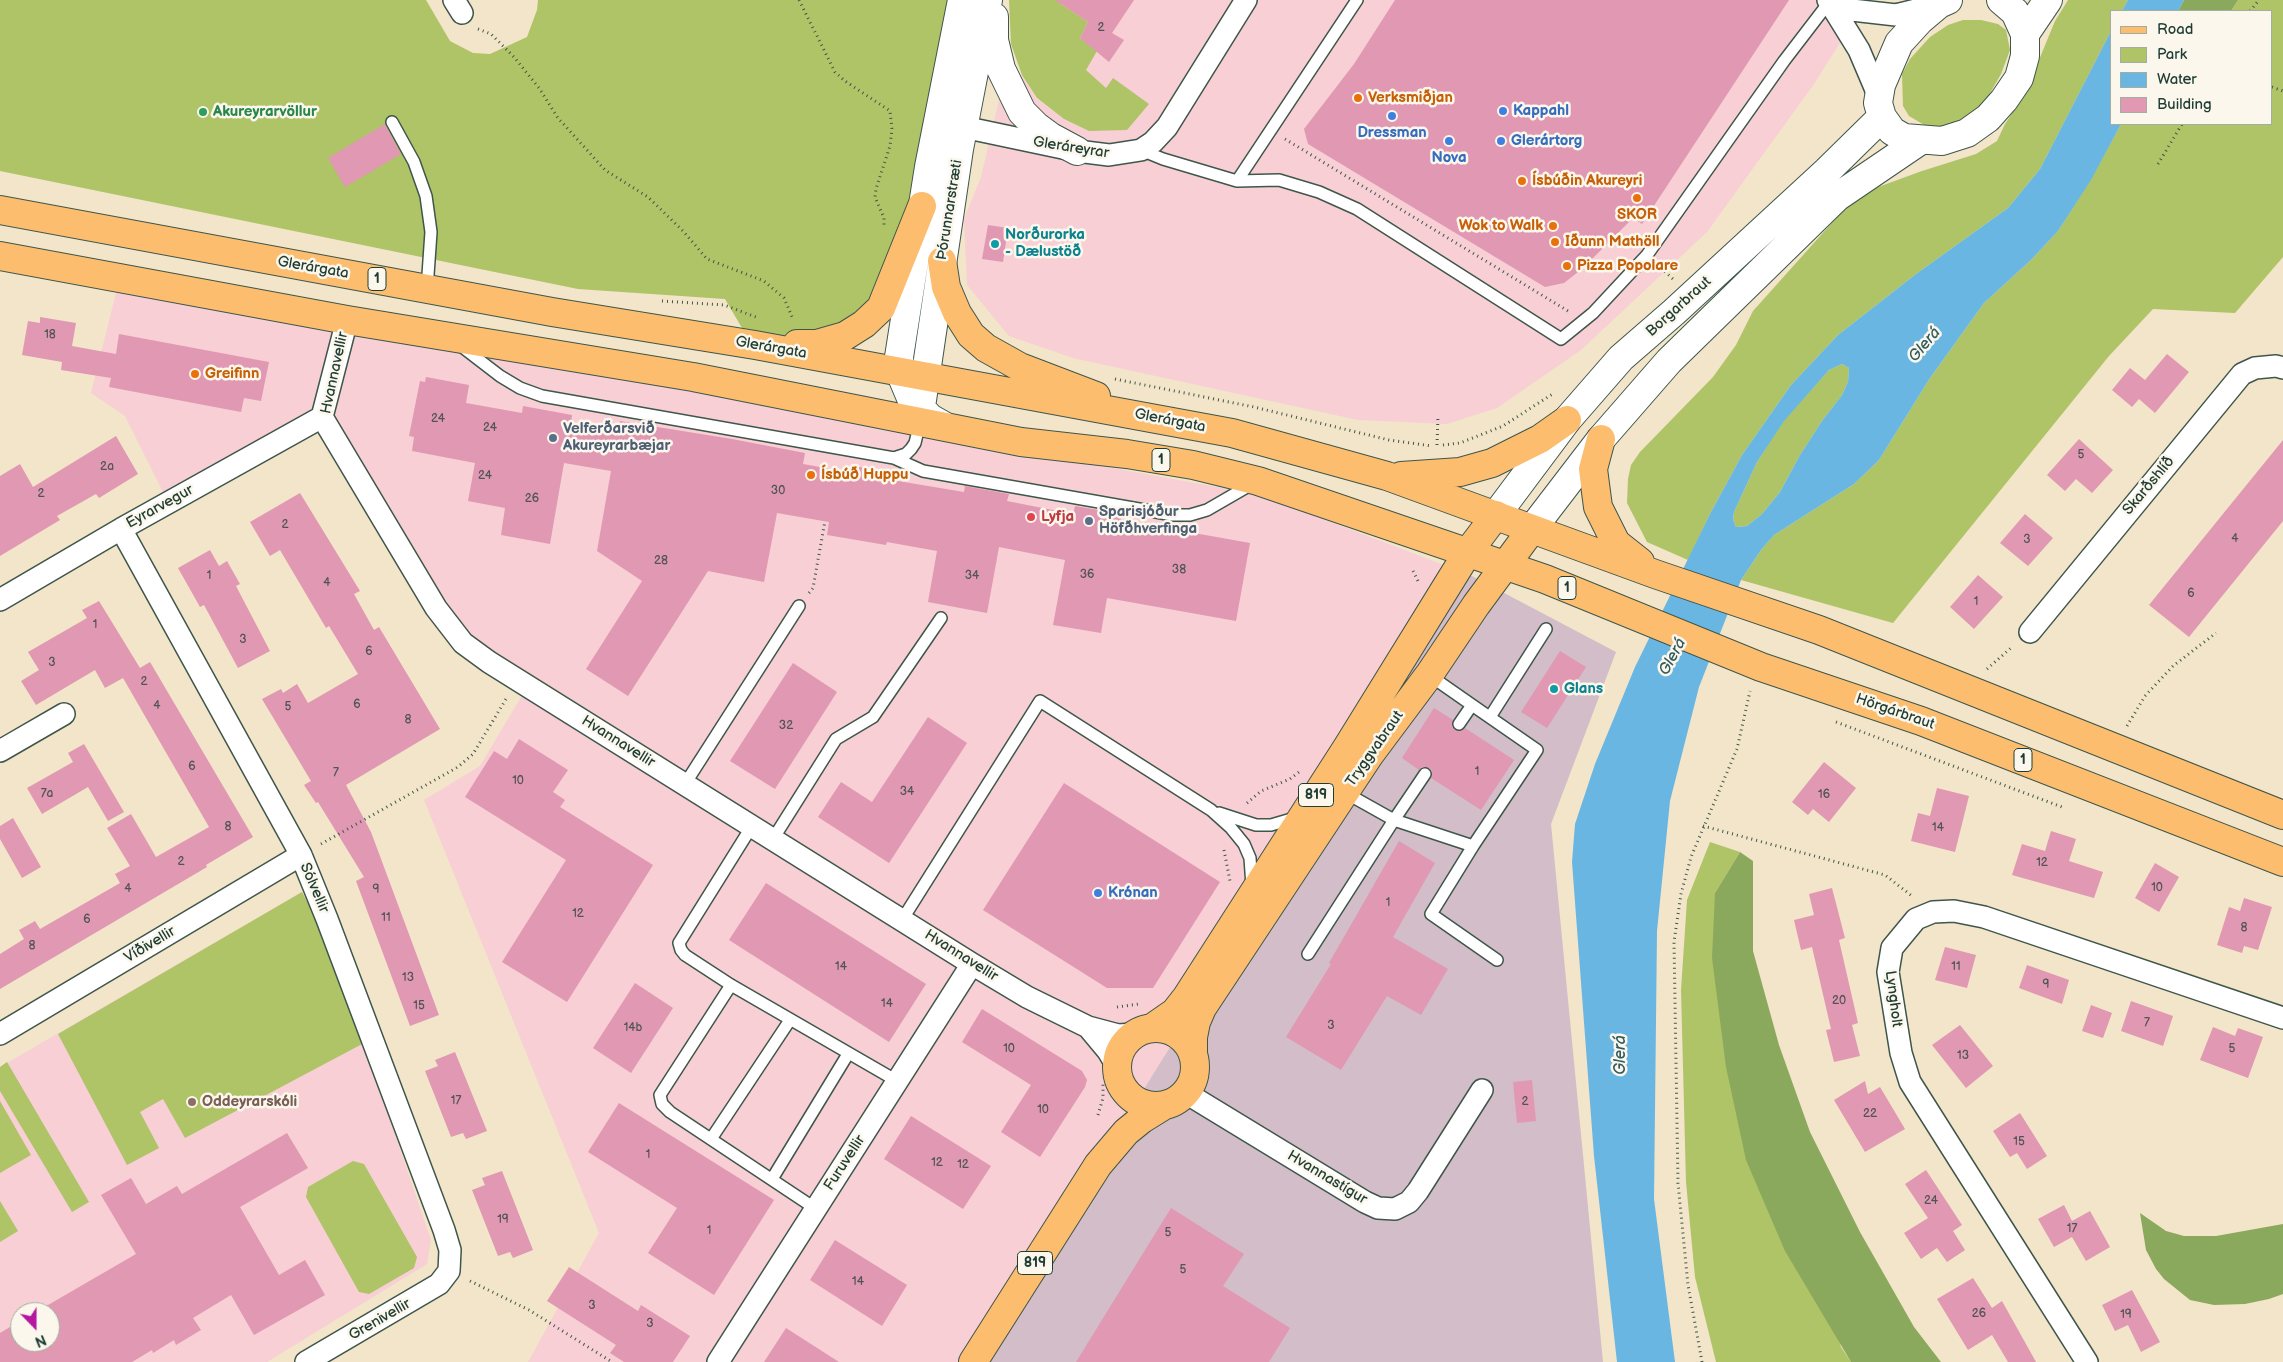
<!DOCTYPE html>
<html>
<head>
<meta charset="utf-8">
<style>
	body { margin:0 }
	#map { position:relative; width:2283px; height:1362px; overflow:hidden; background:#f2e5c9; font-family:"Balsamiq Sans",sans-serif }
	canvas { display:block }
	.legend { position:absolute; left:2110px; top:10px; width:162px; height:115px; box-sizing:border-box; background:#fbf7ec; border:1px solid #a3ada2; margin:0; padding:6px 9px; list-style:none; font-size:15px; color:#1f3d34 }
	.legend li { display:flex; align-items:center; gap:10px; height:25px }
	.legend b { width:25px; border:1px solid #a3ada2 }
	.north { position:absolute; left:10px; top:1302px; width:50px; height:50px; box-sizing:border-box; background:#fbf7ec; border:1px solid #a3ada2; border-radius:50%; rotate:158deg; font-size:14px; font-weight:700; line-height:20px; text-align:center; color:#1f3d34 }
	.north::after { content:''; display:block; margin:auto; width:18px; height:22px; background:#b5179e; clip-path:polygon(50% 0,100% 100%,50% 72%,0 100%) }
</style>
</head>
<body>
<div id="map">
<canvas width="2283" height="1362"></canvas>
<ul class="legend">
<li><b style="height:6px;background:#fcbd6f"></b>Road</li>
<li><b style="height:14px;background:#afc367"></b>Park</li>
<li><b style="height:14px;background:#69b6e3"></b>Water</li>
<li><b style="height:14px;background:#e198b2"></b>Building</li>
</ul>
<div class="north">N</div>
</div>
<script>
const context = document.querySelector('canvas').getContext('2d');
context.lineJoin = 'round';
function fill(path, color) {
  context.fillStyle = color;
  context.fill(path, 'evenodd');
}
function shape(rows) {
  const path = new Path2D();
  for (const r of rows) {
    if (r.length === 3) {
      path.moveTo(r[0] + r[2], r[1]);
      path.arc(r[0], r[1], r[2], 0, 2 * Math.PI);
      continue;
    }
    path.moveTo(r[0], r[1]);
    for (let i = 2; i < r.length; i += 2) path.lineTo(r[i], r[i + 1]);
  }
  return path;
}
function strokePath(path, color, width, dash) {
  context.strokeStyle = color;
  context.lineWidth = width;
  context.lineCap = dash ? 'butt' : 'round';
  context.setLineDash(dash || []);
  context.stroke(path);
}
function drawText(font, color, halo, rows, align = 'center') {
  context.font = font + ' "Balsamiq Sans",sans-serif';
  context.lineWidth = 5;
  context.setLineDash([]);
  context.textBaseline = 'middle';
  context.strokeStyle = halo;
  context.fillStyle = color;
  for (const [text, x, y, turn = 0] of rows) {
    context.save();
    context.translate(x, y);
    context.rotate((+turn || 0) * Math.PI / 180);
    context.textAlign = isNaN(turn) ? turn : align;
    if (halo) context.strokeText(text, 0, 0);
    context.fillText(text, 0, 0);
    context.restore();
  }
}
fill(shape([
	[1063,0,1867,0,1814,84,1707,232,1581,350,1497,408,1447,424,1358,420,1073,358,1009,336,967,285,964,219,981,177,1000,96,1022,75,1037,99,1064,119,1089,131,1113,78,1106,88,1085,70,1080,38,1060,4],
	[118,285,1260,495,1470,575,1160,1063,977,1362,528,1362,599,1233,424,800,480,766,530,682,468,639,325,412,167,500,125,416,91,393],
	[302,892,313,913,364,1043,431,1240,427,1264,267,1362,0,1362,0,1067],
	[20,1312,50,1312,50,1342,20,1342]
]), '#f7cfd4');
fill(shape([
	[1470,575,1616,652,1551,824,1603,1362,977,1362,1160,1063]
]), '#d2bdc8');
fill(shape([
	[0,0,426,0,450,41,473,53,490,54,527,37,537,10,538,0,949,0,935,95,897,252,885,287,854,323,794,338,742,328,725,299,578,289,0,171],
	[1009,0,1063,0,1061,4,1088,22,1080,38,1097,51,1086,70,1106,88,1113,78,1149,104,1127,130,1089,131,1064,119,1037,98,1022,75,1011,44],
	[2068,0,2128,0,2122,11,2112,11,2112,29,2040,169,2008,208,1916,274,1838,335,1791,385,1742,455,1711,512,1688,560,1647,542,1627,503,1628,479,1631,465,1640,452,1713,377,1736,345,1753,311,1847,206,1870,190,1922,171,1976,154,1997,141,2005,124,2025,94,2055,21],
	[2238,0,2283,0,2283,257,2235,313,2153,309,2109,356,1893,623,1741,580,1761,550,1774,535,1854,484,1879,460,1930,378,1984,303,2032,259,2058,231,2091,179,2121,124,2272,124,2272,11,2231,11],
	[1963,20,1981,20,1998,24,2006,30,2010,50,2001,74,1985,102,1964,120,1944,127,1926,126,1909,116,1903,106,1902,74,1910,59,1930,37,1948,25],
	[1842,364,1849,368,1848,382,1842,395,1822,421,1800,455,1780,492,1762,514,1747,526,1736,527,1733,519,1734,512,1757,462,1784,420,1829,370],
	[1710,842,1740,852,1715,893,1841,1347,1851,1362,1716,1362,1695,1277,1686,1182,1681,990,1687,900],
	[302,892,313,913,364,1043,185,1138,163,1099,140,1112,159,1148,127,1165,58,1034],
	[7,1062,89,1202,72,1212,0,1091,0,1067],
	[0,1101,31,1155,0,1173],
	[353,1161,364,1164,417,1257,414,1268,369,1294,359,1292,306,1197,308,1187],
	[0,1201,18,1231,0,1242]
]), '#afc367');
fill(shape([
	[2184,0,2238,0,2231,11,2178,11],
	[1740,852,1753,861,1753,951,1779,1045,1810,1132,1860,1232,1914,1327,1941,1362,1851,1362,1785,1251,1746,1160,1726,1067,1712,958,1715,893],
	[2140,1213,2166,1231,2184,1236,2216,1236,2283,1224,2283,1294,2269,1299,2245,1304,2214,1305,2190,1300,2164,1279,2156,1269,2146,1250]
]), '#8ba95c');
fill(shape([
	[2128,0,2184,0,2178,11,2122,11],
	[2112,29,2112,124,2121,124,2091,180,2058,231,2032,259,1984,303,1930,378,1879,460,1854,484,1774,535,1761,550,1741,580,1699,687,1670,801,1657,931,1654,1199,1675,1362,1617,1362,1594,1156,1572,862,1575,824,1595,764,1635,667,1711,512,1742,455,1791,385,1838,335,1916,274,2008,208,2040,169],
	[1842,364,1849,368,1848,382,1842,395,1822,421,1800,455,1780,492,1762,514,1747,526,1736,527,1733,519,1734,512,1757,462,1784,421,1829,370]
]), '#69b6e3');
fill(shape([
	[1055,0,1134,0,1112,33,1124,40,1109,62,1080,38,1088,22],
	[1395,0,1789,0,1642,224,1633,218,1583,268,1564,283,1545,287,1308,144,1304,129,1354,64],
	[385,124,401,154,345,187,328,158],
	[988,225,1008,228,1003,262,982,259],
	[40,317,76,323,72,346,116,354,119,334,269,362,261,401,244,398,241,412,109,387,111,378,61,370,62,362,22,355,28,321,40,323],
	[2167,354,2189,372,2155,413,2139,399,2132,407,2112,390,2130,368,2145,380],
	[426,377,469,385,466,403,522,413,523,406,572,415,571,423,618,431,620,421,732,439,805,453,803,464,853,473,854,466,899,474,898,481,964,492,965,486,1009,494,1007,501,1073,514,1075,506,1122,514,1121,520,1250,543,1236,621,1107,598,1101,633,1053,625,1065,560,999,547,987,613,928,602,937,551,887,542,886,545,827,535,829,522,777,513,764,582,708,571,628,696,586,669,642,581,597,551,611,471,564,463,550,544,501,535,505,508,468,501,475,463,412,451,414,437,409,436,420,381,425,382],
	[116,436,138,474,99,498,96,494,57,516,60,520,0,556,0,476,20,464,33,487],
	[2079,439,2113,470,2092,493,2076,479,2065,491,2047,475],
	[2283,440,2283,521,2189,637,2149,605],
	[300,493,360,591,354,594,374,630,379,627,440,729,346,785,371,832,439,1015,410,1026,356,881,364,877,318,802,316,803,304,785,311,781,262,699,281,689,283,693,297,684,308,703,358,674,329,626,326,628,280,550,270,556,250,522],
	[2025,514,2053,538,2028,566,2000,543],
	[210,550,219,566,227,561,240,584,236,586,270,651,238,668,204,605,200,607,178,568],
	[1978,575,2003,597,1974,629,1950,607],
	[99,601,140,668,150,662,253,837,206,865,207,867,0,989,0,954,24,939,19,930,35,921,40,929,120,883,115,874,130,866,107,828,131,814,156,857,209,827,123,678,105,688,95,670,36,705,21,681,39,670,28,652,87,618,82,610],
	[1560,651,1586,667,1547,728,1521,712],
	[793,663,837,692,775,789,730,761],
	[1434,708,1453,720,1452,727,1455,730,1462,731,1465,728,1514,760,1481,810,1431,778,1432,771,1429,768,1422,767,1419,770,1402,758],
	[928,717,967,743,889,863,818,817,841,782,872,802],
	[519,739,568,770,553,792,565,800,560,807,653,865,567,1002,502,962,566,860,465,797,494,751,507,759],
	[84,744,124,812,108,821,88,787,42,814,27,788,73,762,68,753],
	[1824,762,1856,788,1829,822,1813,809,1808,815,1792,802],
	[1064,783,1220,882,1153,988,1107,988,983,910],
	[1937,788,1969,796,1955,852,1911,841,1918,813,1930,816],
	[13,818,41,867,22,878,0,839,0,826],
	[2051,831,2076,839,2069,861,2103,872,2094,898,2012,875,2022,844,2045,851],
	[1399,841,1435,863,1393,937,1448,969,1421,1015,1387,996,1341,1070,1286,1037,1331,964,1329,963],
	[2155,863,2179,877,2159,912,2135,898],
	[766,883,926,984,889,1042,729,940],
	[1832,888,1845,938,1839,940,1858,1023,1852,1025,1860,1056,1834,1062,1826,1030,1831,1029,1812,947,1801,950,1794,920,1814,915,1809,894],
	[2244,898,2272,907,2258,950,2244,946,2242,953,2217,945,2229,907,2240,911],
	[1945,947,1976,955,1967,988,1935,980],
	[2027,965,2069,980,2062,1004,2019,988],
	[635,983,673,1008,631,1073,593,1048],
	[2131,1001,2173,1016,2163,1046,2121,1031],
	[2091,1005,2112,1013,2103,1038,2082,1031],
	[982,1009,1082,1071,1087,1080,1085,1087,1040,1157,1001,1132,1031,1085,962,1042],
	[1960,1025,1993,1066,1966,1088,1932,1045],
	[2213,1027,2235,1036,2238,1028,2263,1037,2248,1078,2200,1060],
	[455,1052,487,1131,466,1139,463,1133,451,1137,425,1071,438,1066,435,1060],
	[1532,1080,1536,1121,1517,1123,1513,1082],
	[1865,1081,1868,1094,1880,1087,1905,1129,1865,1152,1834,1100],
	[619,1103,774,1200,714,1295,648,1253,677,1208,588,1152],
	[2020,1113,2047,1156,2027,1169,2017,1153,2010,1157,1993,1131],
	[911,1116,991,1166,963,1209,884,1159],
	[287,1133,308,1168,240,1207,279,1275,305,1260,325,1295,254,1335,231,1295,193,1318,201,1330,176,1345,174,1340,153,1353,152,1350,132,1362,0,1362,0,1333,20,1321,20,1342,50,1342,50,1312,36,1312,136,1254,101,1195,131,1178,146,1204,177,1186,182,1194],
	[1926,1170,1962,1225,1953,1231,1965,1250,1947,1262,1937,1248,1921,1259,1904,1233,1928,1218,1905,1184],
	[502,1171,533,1250,513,1258,510,1252,498,1256,472,1190,485,1185,482,1178],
	[2064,1205,2072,1221,2090,1211,2110,1247,2086,1261,2072,1237,2054,1247,2038,1219],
	[1171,1208,1244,1254,1223,1286,1290,1328,1269,1362,1076,1362],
	[835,1240,907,1285,882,1326,810,1280],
	[569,1267,638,1311,641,1305,690,1336,673,1362,624,1362,610,1353,616,1345,547,1301],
	[1973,1278,1992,1308,2002,1301,2036,1362,2008,1362,1992,1335,1968,1350,1937,1299],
	[2132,1290,2160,1342,2141,1352,2128,1325,2115,1331,2102,1305],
	[786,1328,839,1362,764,1362]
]), '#e198b2');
const service = shape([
	[392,122,414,162,426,196,431,232,427,289],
	[1141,150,1163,159,1237,181,1357,0],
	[1237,181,1279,180,1319,192,1357,209,1561,339,1593,313,1647,255,1784,61,1830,1],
	[461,346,500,376,520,388,542,396,894,458,923,471,1173,515,1190,515,1207,510,1252,484],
	[894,458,906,454,911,449,915,443,920,422],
	[1429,675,1472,705,1459,724],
	[1490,717,1546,629],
	[685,784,799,606],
	[1344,792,1394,820,1425,774],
	[1219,813,1256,825,1271,825,1295,818],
	[752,826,679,943,681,950,685,955,731,985,897,1081],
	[773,839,836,739,873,717,941,618],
	[1473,846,1431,914,1497,960],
	[902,920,1040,701,1211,810,1231,828,1244,844,1250,858,1252,886],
	[1308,954,1394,820,1473,846,1537,750,1472,705],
	[731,985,660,1095,662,1104,670,1112,816,1209],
	[711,1139,790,1020],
	[772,1179,848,1054]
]);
const minor = shape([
	[454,0,462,13],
	[1828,0,1859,50,1879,97],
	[1830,1,1852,10,1896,15,1936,5],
	[949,124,1077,151,1109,155,1141,150,1153,142,1167,127,1246,0],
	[347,320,322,417,436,608,463,643,489,662,972,964,1027,997,1088,1027,1108,1051,1117,1066],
	[121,529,301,855,327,919,444,1230,450,1250,449,1271,439,1284,306,1362],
	[0,600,121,529,322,417],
	[2030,632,2242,374,2255,368,2276,366,2283,368],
	[0,751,64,714],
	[1088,1027,1118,1035,1135,1034],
	[0,1034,301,855],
	[1186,1093,1365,1202,1378,1208,1395,1209,1409,1202,1418,1191,1482,1090],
	[718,1362,972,964],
	[2087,1362,1910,1082,1901,1053,1888,972,1892,948,1916,919,1933,912,1954,911,1984,917,2283,1018]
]);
const tertiary = shape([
	[1948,0,1939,4,1920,20,1899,43,1881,85,1878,103,1882,117,1892,131,1904,138,1942,141,1967,133,1988,118,2004,100,2019,78,2025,56,2025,34,2015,12,2001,0],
	[994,17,994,40,1001,69,1022,112,1036,126,1051,137,1077,151],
	[2025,34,2048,0],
	[922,400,959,149,988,0],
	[944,426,930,418,911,398,900,372,899,357,929,167,962,0],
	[1496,515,1567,420,1621,358,1674,312,1827,171,1882,117],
	[1532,529,1601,439,1669,361,1837,197,1921,140]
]);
const primary = shape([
	[1156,1067,39],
	[1152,1028,1175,1012,1186,998,1348,746,1468,552,1496,515],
	[1193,1055,1193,1037,1196,1022,1202,1008,1370,754,1429,675,1476,605,1532,529],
	[973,1362,1098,1165,1126,1132,1142,1119,1163,1106]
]);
const trunk = shape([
	[0,210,552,312,755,345,1232,433,1387,476,1655,574,1819,630,2283,815],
	[0,256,347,320,693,377,1021,442,1127,454,1193,465,1258,481,1545,579,1761,667,1921,721,2283,862],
	[942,261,946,287,957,313,971,335,986,348,1020,367,1096,396],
	[797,344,817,344,845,336,864,324,881,308,922,206],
	[1601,439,1593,469,1598,507,1616,543,1640,562],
	[1401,476,1460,472,1492,463,1540,439,1567,420]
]);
strokePath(service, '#3f564a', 14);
strokePath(minor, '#3f564a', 24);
strokePath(tertiary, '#3f564a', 30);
strokePath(primary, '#3f564a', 30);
strokePath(trunk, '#3f564a', 30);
strokePath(shape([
	[799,0,835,72,845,81,890,111,892,129,890,146,876,189,875,197,884,218,884,225],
	[2250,11,2259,0],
	[478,29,491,34,514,57,539,88,558,118,605,170,648,197,683,231,707,259,764,281,784,298,793,319],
	[2272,87,2283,91],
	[1285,139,1568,311],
	[2158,164,2182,124],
	[1661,268,1673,279],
	[662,301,724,305,756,317],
	[1115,379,1254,407,1389,440,1432,446],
	[1437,445,1438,416],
	[1443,445,1460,443,1503,426,1554,393],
	[1413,571,1419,583],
	[809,593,813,588,825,521],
	[1987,669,2012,647],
	[1836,722,2062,807],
	[2127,726,2145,696,2173,666,2216,633],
	[1247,803,1261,791,1290,779,1299,772],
	[1703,826,1885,875,1912,896],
	[321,844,458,767,473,754,506,699],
	[1224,850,1230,881],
	[1117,1007,1139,1004],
	[1098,1115,1103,1098,1103,1083],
	[470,1281,529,1310,612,1362],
	[1702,1362,1688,1285,1678,1183,1674,942,1681,894,1691,857,1737,749,1750,691]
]), '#3f564a', 3, [1, 4]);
strokePath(service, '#fff', 11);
strokePath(minor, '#fff', 21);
strokePath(tertiary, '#fff', 28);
strokePath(primary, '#fcbd6f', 28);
strokePath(trunk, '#fcbd6f', 28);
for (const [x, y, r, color] of [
	[1358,98,5,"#e8710a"],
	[1503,111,5,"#3f7fe0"],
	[203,112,5,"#2e9e5b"],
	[1392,116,5,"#3f7fe0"],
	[1449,141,5,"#3f7fe0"],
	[1501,141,5,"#3f7fe0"],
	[1522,181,5,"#e8710a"],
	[1637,198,5,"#e8710a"],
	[1553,226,5,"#e8710a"],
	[1555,242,5,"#e8710a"],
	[995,244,5,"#0f9aa8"],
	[1567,266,5,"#e8710a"],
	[195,374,5,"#e8710a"],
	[553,438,5,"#5c6f8a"],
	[811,475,5,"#e8710a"],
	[1031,517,5,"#e0444e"],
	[1089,521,5,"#5c6f8a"],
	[1554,689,5,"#0f9aa8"],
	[1098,893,5,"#3f7fe0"],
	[192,1102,5,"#8d6e63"]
]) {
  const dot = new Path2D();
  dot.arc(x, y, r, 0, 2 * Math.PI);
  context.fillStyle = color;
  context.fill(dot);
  strokePath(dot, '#fbf7ec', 2);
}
drawText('12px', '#505454', null, [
	["2",1101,28],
	["18",50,335],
	["24",438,419],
	["24",490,428],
	["5",2081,455],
	["2a",107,467],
	["24",485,476],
	["30",778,491],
	["2",41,494],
	["26",532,499],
	["2",285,525],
	["4",2235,539],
	["3",2027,540],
	["28",661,561],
	["38",1179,570],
	["36",1087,575],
	["1",209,576],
	["34",972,576],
	["4",327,583],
	["6",2191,594],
	["1",1976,602],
	["1",95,625],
	["3",243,640],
	["6",369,652],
	["3",52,663],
	["2",144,682],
	["6",357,705],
	["4",157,706],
	["5",288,707],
	["8",408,720],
	["32",786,726],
	["6",192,767],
	["1",1477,772],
	["7",336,773],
	["10",518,781],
	["34",907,792],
	["7a",47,794],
	["16",1824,795],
	["8",228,827],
	["14",1938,828],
	["2",181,862],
	["12",2042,863],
	["10",2157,888],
	["4",128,889],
	["9",376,890],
	["1",1388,903],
	["12",578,914],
	["11",386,918],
	["6",87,920],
	["8",2244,928],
	["8",32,946],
	["14",841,967],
	["11",1956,967],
	["13",408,978],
	["9",2046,985],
	["20",1839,1001],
	["14",887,1004],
	["15",419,1006],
	["7",2147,1023],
	["3",1331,1026],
	["14b",633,1028],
	["10",1009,1049],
	["5",2232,1049],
	["13",1963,1056],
	["17",456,1101],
	["2",1525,1102],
	["10",1043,1110],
	["22",1870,1114],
	["15",2019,1142],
	["1",648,1155],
	["12",937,1163],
	["12",963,1165],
	["24",1931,1201],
	["19",503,1220],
	["17",2072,1229],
	["1",709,1231],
	["5",1168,1233],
	["5",1183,1270],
	["14",858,1282],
	["3",592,1306],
	["26",1979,1314],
	["19",2126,1315],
	["3",650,1324]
]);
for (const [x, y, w] of [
	[377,279,18],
	[1161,460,18],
	[1567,588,18],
	[2023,760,18],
	[1316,795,35],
	[1035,1263,35]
]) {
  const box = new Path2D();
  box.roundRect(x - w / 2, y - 11.5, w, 23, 4);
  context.fillStyle = '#fbf7ec';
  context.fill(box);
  strokePath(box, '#1f3d34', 1);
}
drawText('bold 14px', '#1f3d34', null, [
	["1",377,279],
	["1",1161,460],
	["1",1567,588],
	["1",2023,760],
	["819",1316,795],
	["819",1035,1263]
]);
drawText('bold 15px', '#c56008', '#fbf7ec', [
	["Verksmiðjan",1368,98],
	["Ísbúðin Akureyri",1532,181],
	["SKOR",1637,215,"center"],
	["Wok to Walk",1543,226,"right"],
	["Iðunn Mathöll",1565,242],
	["Pizza Popolare",1577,266],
	["Greifinn",205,374],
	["Ísbúð Huppu",821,475]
], 'left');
drawText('bold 15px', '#366cbe', '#fbf7ec', [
	["Kappahl",1513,111],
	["Dressman",1392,133,"center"],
	["Glerártorg",1511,141],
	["Nova",1449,158,"center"],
	["Krónan",1108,893]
], 'left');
drawText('bold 15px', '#27864d', '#fbf7ec', [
	["Akureyrarvöllur",213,112]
], 'left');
drawText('15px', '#1f3d34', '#fbf7ec', [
	["Gleráreyrar",1071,148,9],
	["Þórunnarstræti",950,210,-81],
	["Glerárgata",313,268,10],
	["Borgarbraut",1679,307,-42],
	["Glerárgata",771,348,10],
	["Hvannavellir",335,373,-78],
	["Glerárgata",1170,421,11],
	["Skarðshlíð",2149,486,-50],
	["Eyrarvegur",160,507,-29],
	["Hörgárbraut",1895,712,19],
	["Hvannavellir",618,742,32],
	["Tryggvabraut",1375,749,-55],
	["Sólvellir",314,888,67],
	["Víðivellir",150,945,-31],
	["Hvannavellir",961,956,32],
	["Lyngholt",1893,999,83],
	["Furuvellir",845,1163,-57],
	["Hvannastígur",1327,1178,31],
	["Grenivellir",380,1320,-30]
]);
drawText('bold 15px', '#0d838f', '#fbf7ec', [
	["Norðurorka",1005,235],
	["- Dælustöð",1005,252],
	["Glans",1564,689]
], 'left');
drawText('bold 15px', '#4e5e75', '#fbf7ec', [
	["Velferðarsvið",563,429],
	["Akureyrarbæjar",563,446],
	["Sparisjóður",1099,512],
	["Höfðhverfinga",1099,529]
], 'left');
drawText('bold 15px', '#be3a42', '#fbf7ec', [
	["Lyfja",1041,517]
], 'left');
drawText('bold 15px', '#785e54', '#fbf7ec', [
	["Oddeyrarskóli",202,1102]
], 'left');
drawText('italic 16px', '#325b60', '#fbf7ec', [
	["Glerá",1925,345,-50],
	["Glerá",1673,657,-62],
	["Glerá",1621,1055,-90]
]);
</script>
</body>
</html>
